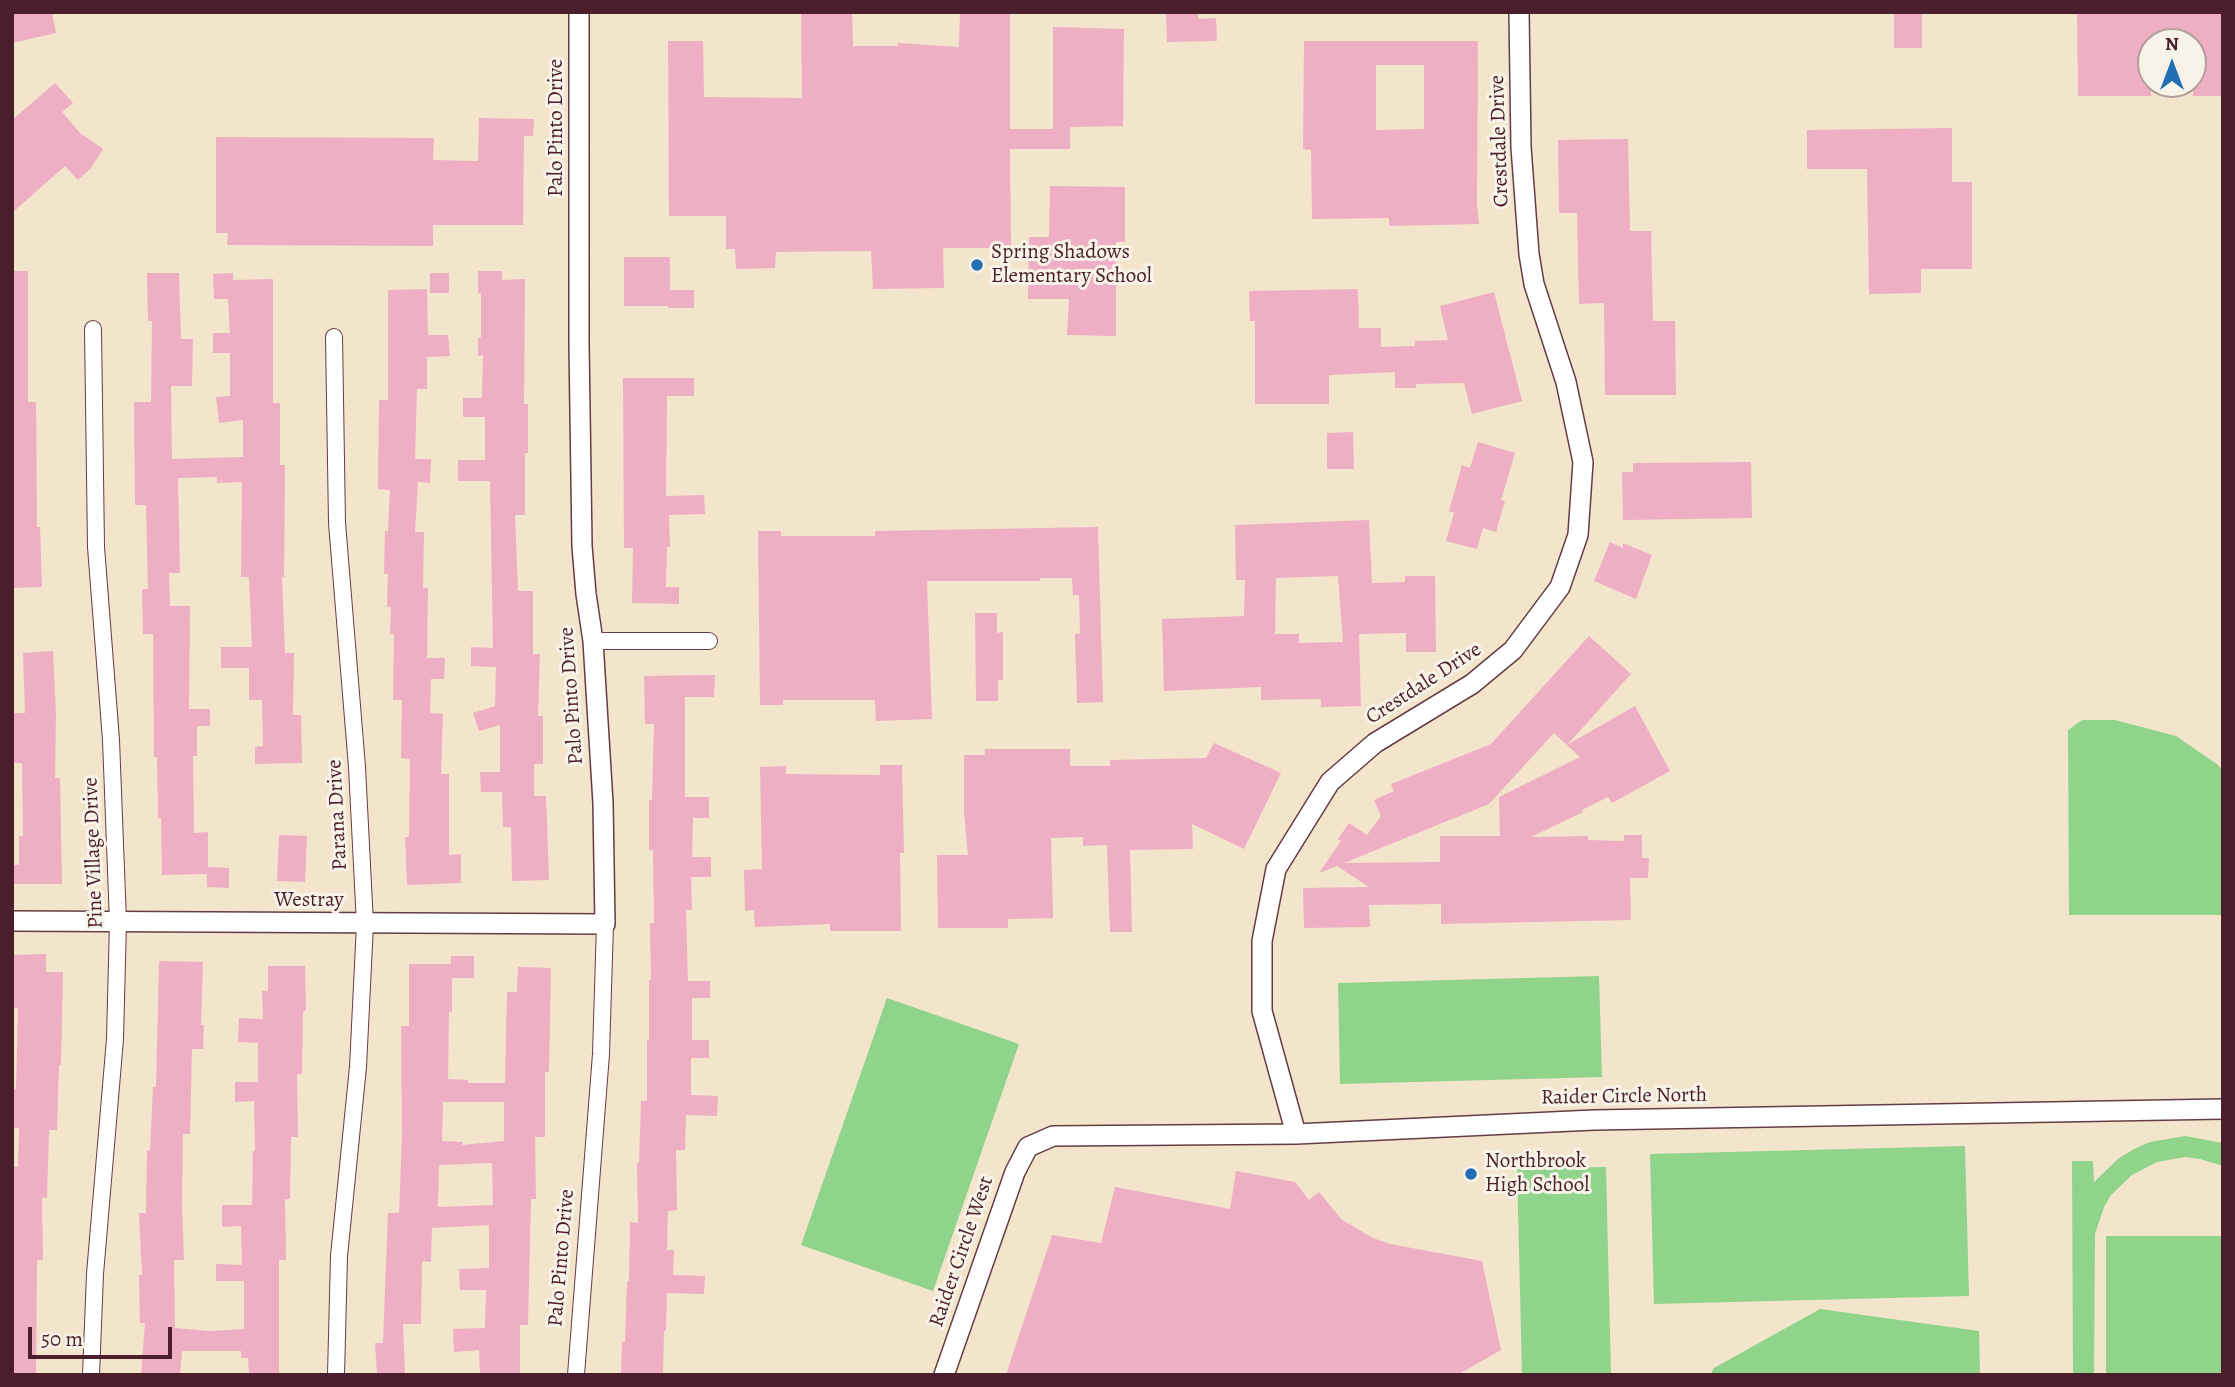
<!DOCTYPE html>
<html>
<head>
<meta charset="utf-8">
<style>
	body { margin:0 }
	#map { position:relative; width:2235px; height:1387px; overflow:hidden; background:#f2e5cc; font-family:Alegreya,serif }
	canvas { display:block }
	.frame { position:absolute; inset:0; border:14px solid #4a1f2b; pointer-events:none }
	.north { position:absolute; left:2137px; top:28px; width:70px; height:70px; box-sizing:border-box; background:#f7f3e8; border:2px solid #b29e9c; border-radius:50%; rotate:0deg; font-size:19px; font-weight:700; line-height:28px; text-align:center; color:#4a1f2b }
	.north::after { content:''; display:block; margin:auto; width:24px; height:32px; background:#1f6fb2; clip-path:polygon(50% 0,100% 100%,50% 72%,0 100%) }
	.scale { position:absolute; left:28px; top:1327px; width:144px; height:32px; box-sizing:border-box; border:4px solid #4a1f2b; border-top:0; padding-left:9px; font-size:21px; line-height:24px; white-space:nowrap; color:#4a1f2b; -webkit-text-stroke:5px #f7f3e8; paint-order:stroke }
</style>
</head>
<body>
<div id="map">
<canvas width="2235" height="1387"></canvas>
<div class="frame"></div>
<div class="north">N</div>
<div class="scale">50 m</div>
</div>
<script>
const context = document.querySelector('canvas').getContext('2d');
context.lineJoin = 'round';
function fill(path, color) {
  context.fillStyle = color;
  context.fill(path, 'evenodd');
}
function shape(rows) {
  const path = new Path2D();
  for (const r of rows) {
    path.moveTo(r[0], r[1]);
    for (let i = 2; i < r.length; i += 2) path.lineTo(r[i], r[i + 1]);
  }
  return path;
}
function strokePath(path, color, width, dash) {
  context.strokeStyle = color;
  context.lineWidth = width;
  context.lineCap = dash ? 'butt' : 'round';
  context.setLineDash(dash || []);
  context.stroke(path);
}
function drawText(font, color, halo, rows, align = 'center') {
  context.font = font + ' Alegreya,serif';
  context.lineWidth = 6;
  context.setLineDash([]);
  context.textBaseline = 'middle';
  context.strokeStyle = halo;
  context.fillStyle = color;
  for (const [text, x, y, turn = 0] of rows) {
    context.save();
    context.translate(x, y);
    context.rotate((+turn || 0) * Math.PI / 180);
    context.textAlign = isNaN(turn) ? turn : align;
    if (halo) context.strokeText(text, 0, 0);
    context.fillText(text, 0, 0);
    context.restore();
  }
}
fill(shape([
	[2082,720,2115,720,2176,736,2218,765,2223,771,2223,915,2069,915,2068,730],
	[1599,976,1602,1077,1340,1084,1338,983],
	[887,998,1019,1044,933,1291,801,1245],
	[2185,1136,2223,1143,2223,1166,2200,1159,2185,1157,2157,1162,2132,1175,2111,1195,2104,1207,2095,1234,2094,1375,2073,1375,2072,1161,2093,1161,2094,1182,2119,1158,2134,1149,2150,1142],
	[1965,1146,1969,1296,1654,1304,1650,1154],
	[1606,1167,1611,1375,1522,1375,1517,1169],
	[2106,1236,2223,1236,2223,1375,2106,1375],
	[1820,1309,1979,1331,1980,1375,1710,1375,1714,1368]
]), '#90d38b');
fill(shape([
	[12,12,52,12,56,33,12,43],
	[801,12,852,12,853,46,898,46,898,43,959,47,960,12,1010,12,1010,129,1053,129,1053,27,1124,29,1123,126,1070,127,1070,149,1010,149,1011,248,943,248,944,288,873,289,871,251,776,252,775,268,736,269,735,249,726,249,726,216,669,216,668,41,703,41,704,97,802,98],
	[2077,12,2221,12,2221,96,2193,96,2193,42,2151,42,2151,96,2078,96],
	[1166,13,1198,13,1198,19,1216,18,1217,41,1167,42],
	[1894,13,1922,13,1922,48,1894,48],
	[1304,41,1478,41,1477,204,1479,224,1389,226,1389,218,1312,219,1311,150,1303,149],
	[1376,65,1424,65,1424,129,1376,130],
	[55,83,73,103,62,112,80,133,103,149,91,168,78,180,65,166,12,213,12,120],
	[479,118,534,119,533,136,524,136,523,225,433,225,433,246,227,245,228,233,216,233,216,137,434,138,433,160,478,161],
	[1952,128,1952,182,1972,182,1972,269,1921,269,1921,293,1869,294,1867,169,1807,169,1807,130],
	[1628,139,1630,231,1651,231,1653,321,1675,321,1676,395,1605,395,1604,303,1579,304,1577,213,1559,213,1558,140],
	[1050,186,1125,187,1125,242,1116,242,1116,336,1067,335,1069,299,1028,299,1029,237,1049,237],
	[624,257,670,257,670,290,694,290,694,308,668,308,668,306,624,306],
	[12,271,28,271,28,402,36,402,37,527,40,527,42,587,12,588],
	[478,271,502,271,502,280,525,279,524,404,528,404,528,453,525,453,525,515,515,515,518,591,533,591,533,654,540,654,538,716,543,716,543,764,534,764,534,796,546,796,549,880,512,881,511,827,503,827,502,792,481,792,480,772,500,772,500,725,479,731,473,713,495,706,496,667,471,666,471,647,493,648,490,481,458,481,458,460,485,460,485,417,463,417,463,398,482,398,483,355,478,356,478,338,481,337,481,293,478,293],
	[147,273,179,273,181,339,193,339,192,386,171,386,172,459,243,457,243,420,219,423,216,397,230,396,230,353,213,353,213,333,230,333,228,299,214,299,213,274,233,273,233,280,273,279,273,403,280,403,280,465,285,465,284,577,282,577,285,653,294,653,293,715,301,715,302,763,255,764,255,747,263,746,262,700,249,700,249,668,221,668,221,647,252,647,249,577,241,577,242,482,217,483,217,477,178,478,180,573,169,573,170,606,190,606,189,709,210,709,210,726,197,726,197,756,193,756,194,833,208,832,208,867,229,868,229,888,207,887,207,874,162,875,161,818,158,818,157,757,154,757,153,634,143,634,142,589,148,589,146,505,135,505,134,402,151,402,152,321,148,321],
	[430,273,449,273,449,293,430,293],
	[427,289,428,335,448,335,450,356,427,357,427,389,417,389,415,459,431,459,430,483,418,482,415,532,424,532,423,588,428,588,427,658,445,658,444,679,431,679,430,713,443,714,441,774,449,774,449,855,461,854,461,883,407,885,405,837,409,837,410,759,401,758,402,700,393,700,394,634,390,634,391,607,387,607,388,574,384,574,385,531,388,531,390,490,378,489,379,400,388,400,388,290],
	[1358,289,1359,328,1381,328,1381,347,1415,346,1415,341,1448,340,1440,306,1494,292,1522,401,1472,414,1464,383,1416,384,1416,388,1395,388,1395,372,1329,375,1329,404,1255,404,1255,321,1250,321,1249,291],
	[623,378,694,378,694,396,667,396,666,496,704,495,705,514,669,515,670,547,667,547,666,587,679,587,679,604,632,603,633,548,624,548],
	[1353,432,1354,469,1327,469,1327,433],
	[1478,442,1515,453,1501,500,1505,501,1496,532,1483,528,1477,549,1446,541,1454,513,1449,511,1462,465,1470,468],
	[1751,462,1752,518,1623,520,1622,472,1633,472,1633,463],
	[1369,520,1372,583,1405,582,1405,576,1435,576,1436,652,1406,652,1406,633,1359,634,1361,706,1321,707,1321,699,1261,700,1261,687,1164,691,1162,619,1244,616,1245,580,1236,580,1235,525],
	[1338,576,1343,642,1299,643,1299,634,1275,634,1276,578],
	[1098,527,1103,702,1077,703,1075,634,1080,634,1079,595,1073,595,1072,578,1040,578,1040,581,927,581,932,719,876,721,875,700,783,700,783,705,760,705,758,531,781,531,781,536,875,536,875,531],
	[1610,542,1623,548,1623,543,1652,555,1636,599,1594,581],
	[975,613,997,613,997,633,1003,632,1003,680,998,680,998,701,976,701],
	[1589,636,1631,674,1567,745,1554,733,1489,804,1344,863,1440,862,1440,836,1500,836,1499,797,1580,757,1567,745,1635,706,1670,771,1612,803,1608,797,1582,810,1583,812,1531,837,1588,836,1588,840,1624,841,1624,835,1642,835,1642,858,1649,858,1648,878,1630,878,1631,920,1441,924,1441,904,1369,905,1370,927,1304,928,1303,888,1369,887,1337,866,1319,873,1341,841,1338,839,1349,823,1367,835,1381,816,1374,800,1394,791,1391,784,1491,744],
	[53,651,56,714,55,778,60,778,62,884,12,884,12,865,19,865,19,836,23,836,22,763,12,763,12,713,25,713,23,653],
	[715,675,714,697,685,697,685,797,709,797,709,818,693,818,692,857,711,857,711,877,691,877,692,910,686,910,688,981,710,981,710,998,692,998,692,1040,709,1040,709,1058,691,1058,691,1095,718,1096,717,1116,686,1115,685,1150,676,1150,677,1210,668,1211,667,1250,674,1250,673,1275,705,1276,704,1294,667,1293,666,1331,664,1331,663,1375,621,1375,622,1342,625,1342,627,1281,629,1282,630,1222,638,1223,637,1163,639,1163,641,1101,647,1101,647,1040,649,1040,649,980,651,980,650,923,654,923,653,850,649,850,649,800,652,800,654,724,645,724,644,676],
	[1214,743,1281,773,1244,849,1192,824,1193,849,1130,850,1132,932,1110,932,1107,845,1083,846,1083,837,1051,838,1053,918,1008,919,1008,928,938,928,937,855,968,855,964,812,964,755,985,755,985,749,1070,749,1070,766,1110,766,1110,760,1206,758],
	[880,765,902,765,904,853,900,853,901,931,830,931,830,924,755,927,754,910,745,911,744,870,762,869,760,767,786,766,786,774,880,775],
	[279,835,307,836,305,882,277,881],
	[46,954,46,972,63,972,61,1065,59,1065,57,1130,49,1130,47,1198,42,1198,43,1260,37,1260,36,1375,12,1375,12,1166,18,1167,19,1128,12,1128,12,1089,16,1089,18,1008,12,1008,12,955],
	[451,956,474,956,474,978,452,978,452,1012,449,1012,448,1079,468,1080,468,1083,505,1083,507,992,517,992,518,967,551,968,549,1072,545,1072,545,1137,535,1137,536,1199,531,1199,528,1325,520,1325,520,1375,480,1375,479,1350,454,1352,453,1329,485,1328,486,1290,460,1290,459,1269,489,1268,489,1225,432,1228,431,1262,422,1261,421,1324,403,1324,405,1375,377,1375,375,1343,383,1343,388,1213,399,1213,402,1137,401,1026,409,1026,409,964,451,964],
	[443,1102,504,1102,504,1141,462,1145,463,1142,442,1141],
	[492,1163,493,1205,438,1207,439,1165],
	[159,961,203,962,201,1025,204,1025,203,1049,192,1049,190,1134,183,1134,182,1203,184,1260,174,1260,175,1328,210,1331,244,1329,244,1281,216,1281,216,1264,242,1265,241,1226,222,1227,222,1205,252,1205,253,1151,255,1151,254,1101,235,1102,235,1082,258,1082,258,1043,238,1042,239,1018,263,1019,262,991,268,991,268,966,305,966,306,1011,303,1011,302,1074,297,1074,298,1137,291,1137,290,1199,285,1199,286,1260,279,1260,279,1375,249,1375,248,1358,241,1358,241,1351,182,1351,180,1375,141,1375,145,1323,140,1323,139,1275,142,1275,139,1213,146,1213,147,1150,150,1151,153,1087,156,1087],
	[1236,1171,1295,1182,1309,1200,1319,1192,1342,1220,1373,1238,1390,1244,1482,1261,1501,1350,1457,1375,1006,1375,1052,1235,1101,1243,1115,1187,1230,1209]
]), '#eeaec3');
const minor = shape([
	[334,337,337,523,357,767,365,924,358,1067,339,1256,336,1375],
	[593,641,709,641],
	[91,1375,95,1274,115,1039,118,922,111,740,96,547,93,329],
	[576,1375,601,1054,605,924]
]);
const tertiary = shape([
	[12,921,605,924,603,803,593,641,586,594,582,546,579,344,579,12],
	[1296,1134,1262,1011,1262,941,1276,869,1330,782,1375,743,1472,684,1513,650,1560,587,1578,535,1583,462,1566,382,1534,284,1529,254,1521,147,1519,12],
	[944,1375,1015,1172,1028,1147,1053,1136,1296,1134,1594,1120,2223,1109]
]);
strokePath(minor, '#633d43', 18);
strokePath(tertiary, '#633d43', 22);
strokePath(minor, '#fff', 16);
strokePath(tertiary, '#fff', 19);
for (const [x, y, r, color] of [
	[977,265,7,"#1f6fb2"],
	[1471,1174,7,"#1f6fb2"]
]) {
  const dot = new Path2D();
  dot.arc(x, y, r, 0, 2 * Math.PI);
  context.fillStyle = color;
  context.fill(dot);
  strokePath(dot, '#f7f3e8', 2.5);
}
drawText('21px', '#4a1f2b', '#f7f3e8', [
	["Palo Pinto Drive",557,128,-90],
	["Crestdale Drive",1500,141,-92],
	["Crestdale Drive",1424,684,-33],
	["Palo Pinto Drive",572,696,-94],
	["Parana Drive",338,815,-93],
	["Pine Village Drive",94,853,-92],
	["Westray",309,901],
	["Raider Circle North",1624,1097,-1],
	["Raider Circle West",962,1252,-71],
	["Palo Pinto Drive",562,1258,-85]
]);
drawText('21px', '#4a1f2b', '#f7f3e8', [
	["Spring Shadows",991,253],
	["Elementary School",991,277],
	["Northbrook",1485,1162],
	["High School",1485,1186]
], 'left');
</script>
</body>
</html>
